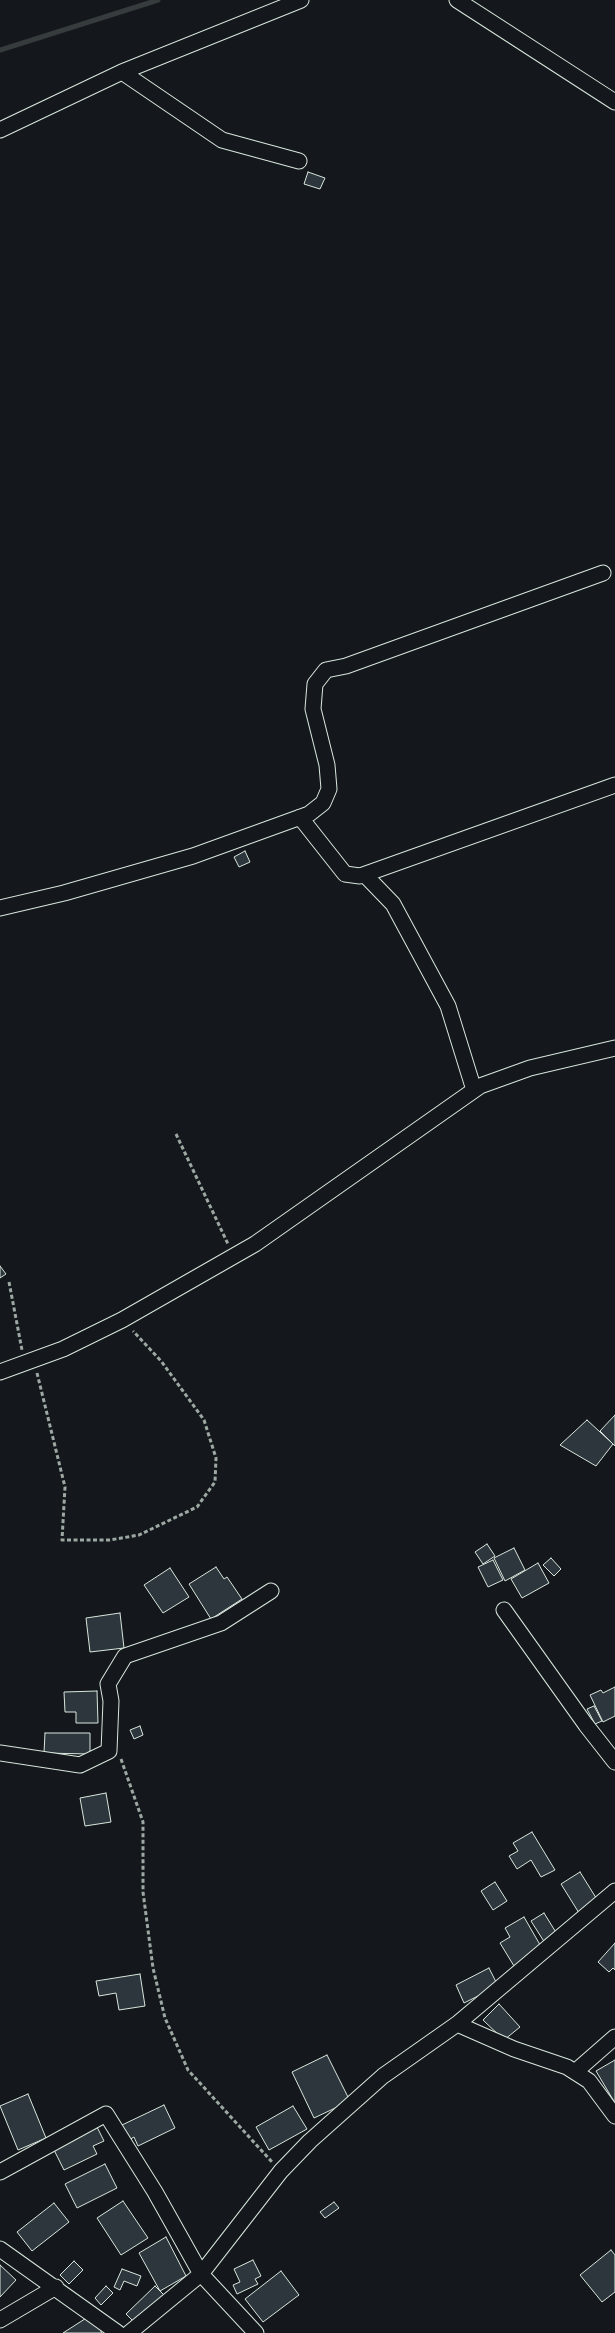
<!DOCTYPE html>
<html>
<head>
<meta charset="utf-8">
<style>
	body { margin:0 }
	canvas { display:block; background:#14181c }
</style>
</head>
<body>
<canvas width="615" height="2333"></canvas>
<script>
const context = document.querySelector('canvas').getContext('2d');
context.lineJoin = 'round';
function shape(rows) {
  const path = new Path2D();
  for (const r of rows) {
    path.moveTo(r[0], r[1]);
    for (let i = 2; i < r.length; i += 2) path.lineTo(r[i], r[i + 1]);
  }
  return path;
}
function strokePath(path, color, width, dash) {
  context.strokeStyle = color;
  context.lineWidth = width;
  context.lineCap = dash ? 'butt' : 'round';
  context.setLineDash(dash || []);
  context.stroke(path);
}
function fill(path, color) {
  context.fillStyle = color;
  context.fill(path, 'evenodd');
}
strokePath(shape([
	[0,50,158,0]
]), '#363b3e', 5);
const building = shape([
	[308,172,325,178,320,189,304,184,308,172],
	[245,851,250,862,239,867,234,857,245,851],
	[0,1266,6,1274,0,1278,0,1266],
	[615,1415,615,1446,600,1431,615,1415],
	[587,1420,613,1444,596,1466,560,1445,587,1420],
	[487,1544,495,1556,483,1564,475,1552,487,1544],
	[514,1548,525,1570,505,1581,494,1558,514,1548],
	[551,1558,561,1569,554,1576,543,1565,551,1558],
	[493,1560,503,1580,488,1587,478,1567,493,1560],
	[538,1563,549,1583,522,1598,511,1579,538,1563],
	[216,1567,224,1579,227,1577,242,1599,211,1619,189,1584,216,1567],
	[170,1568,189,1597,163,1613,144,1585,170,1568],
	[120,1613,124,1648,90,1652,86,1618,120,1613],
	[615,1687,615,1716,603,1722,590,1695,601,1690,603,1693,615,1687],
	[97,1691,98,1723,76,1723,76,1712,65,1712,64,1692,97,1691],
	[594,1706,602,1721,595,1724,587,1709,594,1706],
	[140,1726,143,1735,134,1739,130,1730,140,1726],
	[45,1733,90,1733,90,1754,44,1753,45,1733],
	[106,1793,111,1822,85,1826,80,1798,106,1793],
	[532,1832,555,1870,541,1877,531,1860,517,1869,509,1856,518,1851,513,1843,532,1832],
	[580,1872,598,1901,579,1913,561,1884,580,1872],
	[495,1882,507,1901,493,1910,481,1891,495,1882],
	[544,1913,557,1934,545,1943,531,1921,544,1913],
	[524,1917,543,1950,514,1966,500,1943,510,1937,505,1928,524,1917],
	[615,1943,615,1970,613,1968,609,1972,598,1962,615,1943],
	[489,1968,498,1986,464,2003,456,1985,489,1968],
	[140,1974,145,2006,119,2010,116,1993,99,1996,96,1981,140,1974],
	[499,2004,520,2027,504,2040,483,2020,499,2004],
	[327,2055,350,2101,314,2118,292,2072,327,2055],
	[615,2060,615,2103,596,2071,615,2060],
	[28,2094,46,2138,18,2150,0,2106,28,2094],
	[164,2105,175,2128,138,2146,134,2137,129,2140,122,2125,164,2105],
	[293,2106,307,2129,269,2150,256,2127,293,2106],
	[97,2127,104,2141,93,2146,97,2154,64,2170,53,2148,97,2127],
	[105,2164,117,2188,77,2208,65,2184,105,2164],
	[123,2201,148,2238,121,2255,97,2218,123,2201],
	[334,2202,339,2208,325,2218,320,2212,334,2202],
	[54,2203,69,2222,32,2251,17,2232,54,2203],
	[166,2237,186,2276,160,2291,139,2253,166,2237],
	[611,2250,615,2255,615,2292,602,2302,580,2275,611,2250],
	[253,2260,261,2276,255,2279,258,2284,237,2294,233,2285,240,2282,234,2269,253,2260],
	[74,2261,83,2270,69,2284,60,2275,74,2261],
	[0,2265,16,2280,0,2297,0,2265],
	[122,2269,141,2276,137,2286,124,2281,120,2290,114,2287,122,2269],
	[281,2271,299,2295,263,2322,245,2299,281,2271],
	[106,2286,113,2293,101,2305,95,2298,106,2286],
	[155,2286,164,2295,135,2323,126,2314,155,2286],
	[91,2315,102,2333,63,2333,91,2315]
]);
fill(building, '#2c363c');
strokePath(building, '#d8e6dc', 1);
const street = shape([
	[457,0,615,102],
	[122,72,301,0],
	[0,130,122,72,222,140,299,161],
	[300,817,345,874,360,876,615,785],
	[365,875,393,904,448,1006,474,1090],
	[0,908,64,893,193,856,309,814,323,803,329,789,327,765,313,709,315,684,326,670,346,666,603,573],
	[0,1372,63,1349,122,1320,255,1244,480,1086,530,1068,615,1048],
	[504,1610,586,1725,615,1762],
	[0,1753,80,1765,109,1751,111,1701,108,1684,125,1656,221,1623,271,1591],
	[457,2024,514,2049,567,2067,589,2081,615,2116],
	[575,2072,615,2037],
	[0,2172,106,2114,155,2192,201,2274,256,2333],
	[0,2249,118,2333],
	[0,2320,56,2287],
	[129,2333,201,2274,281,2171,310,2141,383,2076,457,2024,615,1891]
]);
strokePath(street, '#d8e6dc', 17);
strokePath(shape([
	[176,1134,228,1244],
	[9,1282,22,1350],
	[37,1373,65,1487,62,1540,110,1540,139,1535,197,1507,215,1482,216,1458,204,1420,161,1361,133,1331],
	[121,1759,143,1822,143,1892,153,1968,165,2018,188,2070,272,2162]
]), '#9da8a2', 3, [4, 2.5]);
strokePath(street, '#14181c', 15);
</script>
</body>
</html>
